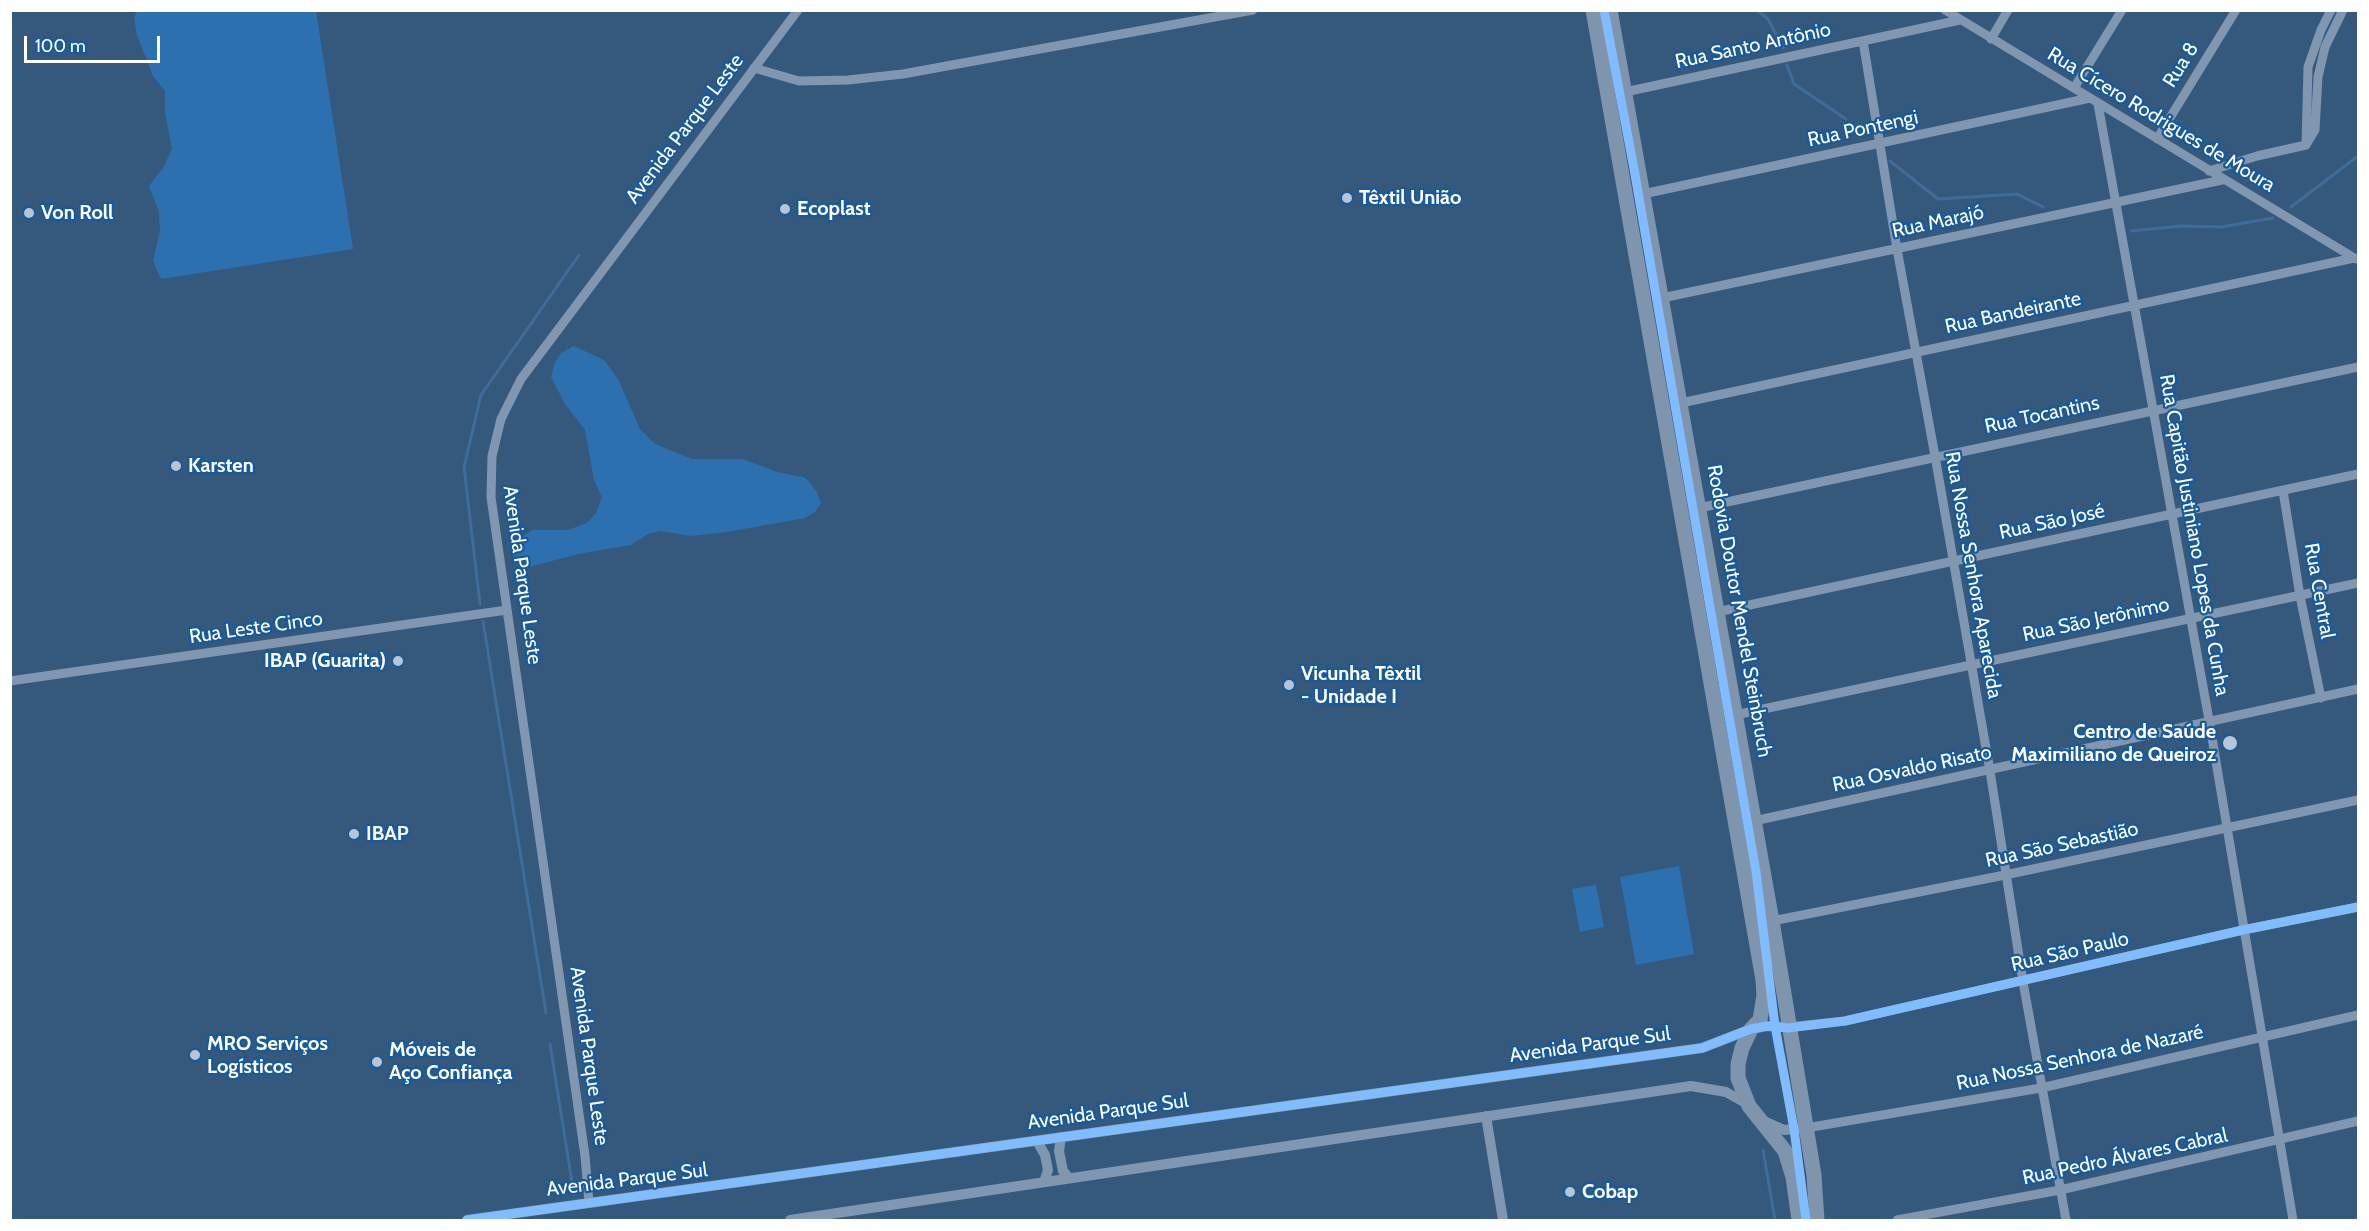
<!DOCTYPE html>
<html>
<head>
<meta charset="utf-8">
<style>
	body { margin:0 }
	#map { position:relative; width:2369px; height:1231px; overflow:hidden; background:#35597d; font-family:Cabin,sans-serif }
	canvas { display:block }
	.frame { position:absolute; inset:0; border:12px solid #fff; pointer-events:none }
	.scale { position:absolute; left:24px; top:36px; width:136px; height:27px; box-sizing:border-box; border:3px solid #fff; border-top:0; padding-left:8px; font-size:18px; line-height:21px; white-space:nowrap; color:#fff; -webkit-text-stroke:4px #185a9a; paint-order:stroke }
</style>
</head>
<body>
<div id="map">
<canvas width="2369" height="1231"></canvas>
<div class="frame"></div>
<div class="scale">100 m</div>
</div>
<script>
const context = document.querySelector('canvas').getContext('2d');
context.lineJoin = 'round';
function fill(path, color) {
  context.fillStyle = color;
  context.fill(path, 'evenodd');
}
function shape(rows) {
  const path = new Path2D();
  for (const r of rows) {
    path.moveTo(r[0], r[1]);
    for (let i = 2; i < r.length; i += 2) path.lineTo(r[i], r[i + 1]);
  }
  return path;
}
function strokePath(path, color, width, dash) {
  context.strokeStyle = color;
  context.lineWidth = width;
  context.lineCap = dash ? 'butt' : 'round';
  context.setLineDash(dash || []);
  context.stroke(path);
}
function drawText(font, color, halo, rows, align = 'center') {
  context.font = font + ' Cabin,sans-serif';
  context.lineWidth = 4.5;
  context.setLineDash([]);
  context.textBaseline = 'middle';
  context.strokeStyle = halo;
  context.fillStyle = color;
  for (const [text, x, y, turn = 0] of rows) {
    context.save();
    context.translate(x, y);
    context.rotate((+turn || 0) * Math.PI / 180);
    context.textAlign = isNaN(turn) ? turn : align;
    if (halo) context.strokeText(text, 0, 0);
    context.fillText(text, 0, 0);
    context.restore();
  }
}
fill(shape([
	[137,10,316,11,353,249,161,279,153,261,160,230,159,212,149,186,163,168,172,149,165,112,165,91,153,76,137,35,134,18],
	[574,346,604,360,618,379,640,429,655,444,692,459,743,459,777,472,806,478,816,491,821,503,815,512,805,518,727,532,691,536,660,531,648,534,631,545,578,554,529,567,518,566,513,557,512,544,532,530,568,530,587,523,596,513,602,497,594,480,585,430,565,404,551,377,555,362,561,353],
	[1679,866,1694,954,1636,965,1620,877],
	[1596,885,1604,927,1580,932,1572,889]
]), '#2d70b0');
strokePath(shape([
	[1757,10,1768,19,1783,48],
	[1787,65,1794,84,1846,119],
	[1890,161,1938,199,2017,194,2043,207],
	[2291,207,2358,156],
	[2131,231,2181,226,2221,227,2273,218],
	[480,604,464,467,481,395,579,255],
	[483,621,546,1013],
	[550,1044,574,1195],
	[1763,1150,1775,1220]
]), '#3f6c99', 3);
strokePath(shape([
	[1945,10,2356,259],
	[1991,39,2008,10],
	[1863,41,1897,249,1935,456,1990,771,2023,982,2066,1220],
	[754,68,799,81,848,80,903,74,1253,10],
	[2074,88,2122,10],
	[1625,92,1960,20],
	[2098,104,2209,720,2293,1220],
	[2157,139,2236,10],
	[2306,145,2315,130,2318,77,2325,47,2343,10],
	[2306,145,2308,67,2321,30,2331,10],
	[2209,171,2257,156,2306,145],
	[1643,194,2090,98],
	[1662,298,2222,180],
	[1681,403,2354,258],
	[2283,491,2300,596,2321,698],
	[1699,508,2358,367],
	[1717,612,2358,474],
	[10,681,507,610],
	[1735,715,2358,583],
	[1754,821,2358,689],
	[1772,921,2005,875,2358,800],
	[1788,1027,1845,1021,2243,930,2358,907],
	[1806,1128,2041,1088,2358,1015],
	[589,1202,585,1156,491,497,492,456,501,419,521,379,798,10],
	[1897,1220,2060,1190,2358,1121]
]), '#8097af', 9);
strokePath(shape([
	[1486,1116,1503,1220],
	[1764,1121,1784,1130,1806,1128],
	[1061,1137,1059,1151,1063,1171,1069,1178],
	[1037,1141,1045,1155,1048,1170,1044,1182],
	[467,1220,1702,1048,1751,1029,1767,1026,1788,1027],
	[790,1220,1691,1086,1726,1092,1749,1105]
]), '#8097af', 10);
strokePath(shape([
	[1593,10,1763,980,1764,995,1760,1020,1751,1029,1742,1048,1738,1064,1738,1078,1749,1106,1785,1151,1793,1177,1799,1220],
	[1610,10,1772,921,1814,1175,1817,1220]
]), '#7e95ad', 15);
strokePath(shape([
	[1604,10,1634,169,1756,872,1775,1026,1794,1129,1806,1220],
	[467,1220,1702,1048,1751,1029,1767,1026,1788,1028,1845,1021,2243,930,2358,907]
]), '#80bcff', 9);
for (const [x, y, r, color] of [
	[1347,198,6,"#b8c5d2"],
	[785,209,6,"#b8c5d2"],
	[29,213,6,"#b8c5d2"],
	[176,466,6,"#b8c5d2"],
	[398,661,6,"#b8c5d2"],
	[1289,685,6,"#b8c5d2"],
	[2230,743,8,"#b8c5d2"],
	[354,834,6,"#b8c5d2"],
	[195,1055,6,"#b8c5d2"],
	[377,1062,6,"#b8c5d2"],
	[1570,1192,6,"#b8c5d2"]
]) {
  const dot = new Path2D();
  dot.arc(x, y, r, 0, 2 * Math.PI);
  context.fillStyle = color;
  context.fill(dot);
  strokePath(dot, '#185a9a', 2);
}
drawText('20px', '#fff', '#185a9a', [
	["Rua Santo Antônio",1753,46,-12],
	["Rua 8",2181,65,-58],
	["Rua Cícero Rodrigues de Moura",2161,120,31],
	["Avenida Parque Leste",685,129,-53],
	["Rua Pontengi",1863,129,-12],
	["Rua Marajó",1938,222,-12],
	["Rua Bandeirante",2013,313,-12],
	["Rua Tocantins",2042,415,-12],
	["Rua São José",2052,522,-12],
	["Rua Capitão Justiniano Lopes da Cunha",2194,535,80],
	["Avenida Parque Leste",522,575,82],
	["Rua Nossa Senhora Aparecida",1973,575,80],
	["Rua Central",2319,591,80],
	["Rodovia Doutor Mendel Steinbruch",1739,611,80],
	["Rua São Jerônimo",2096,620,-12],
	["Rua Leste Cinco",256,628,-8],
	["Rua Osvaldo Risato",1912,769,-12],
	["Rua São Sebastião",2062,845,-12],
	["Rua São Paulo",2070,952,-13],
	["Avenida Parque Sul",1590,1045,-8],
	["Avenida Parque Leste",589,1056,82],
	["Rua Nossa Senhora de Nazaré",2080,1058,-12],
	["Avenida Parque Sul",1108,1112,-8],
	["Rua Pedro Álvares Cabral",2125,1157,-12],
	["Avenida Parque Sul",627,1180,-7]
]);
drawText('bold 20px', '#fff', '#185a9a', [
	["Têxtil União",1359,198],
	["Ecoplast",797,209],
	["Von Roll",41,213],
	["Karsten",188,466],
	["IBAP (Guarita)",386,661,"right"],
	["Vicunha Têxtil",1301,674],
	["- Unidade I",1301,697],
	["Centro de Saúde",2216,732,"right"],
	["Maximiliano de Queiroz",2216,755,"right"],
	["IBAP",366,834],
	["MRO Serviços",207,1044],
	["Logísticos",207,1067],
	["Móveis de",389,1050],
	["Aço Confiança",389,1073],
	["Cobap",1582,1192]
], 'left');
</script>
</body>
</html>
